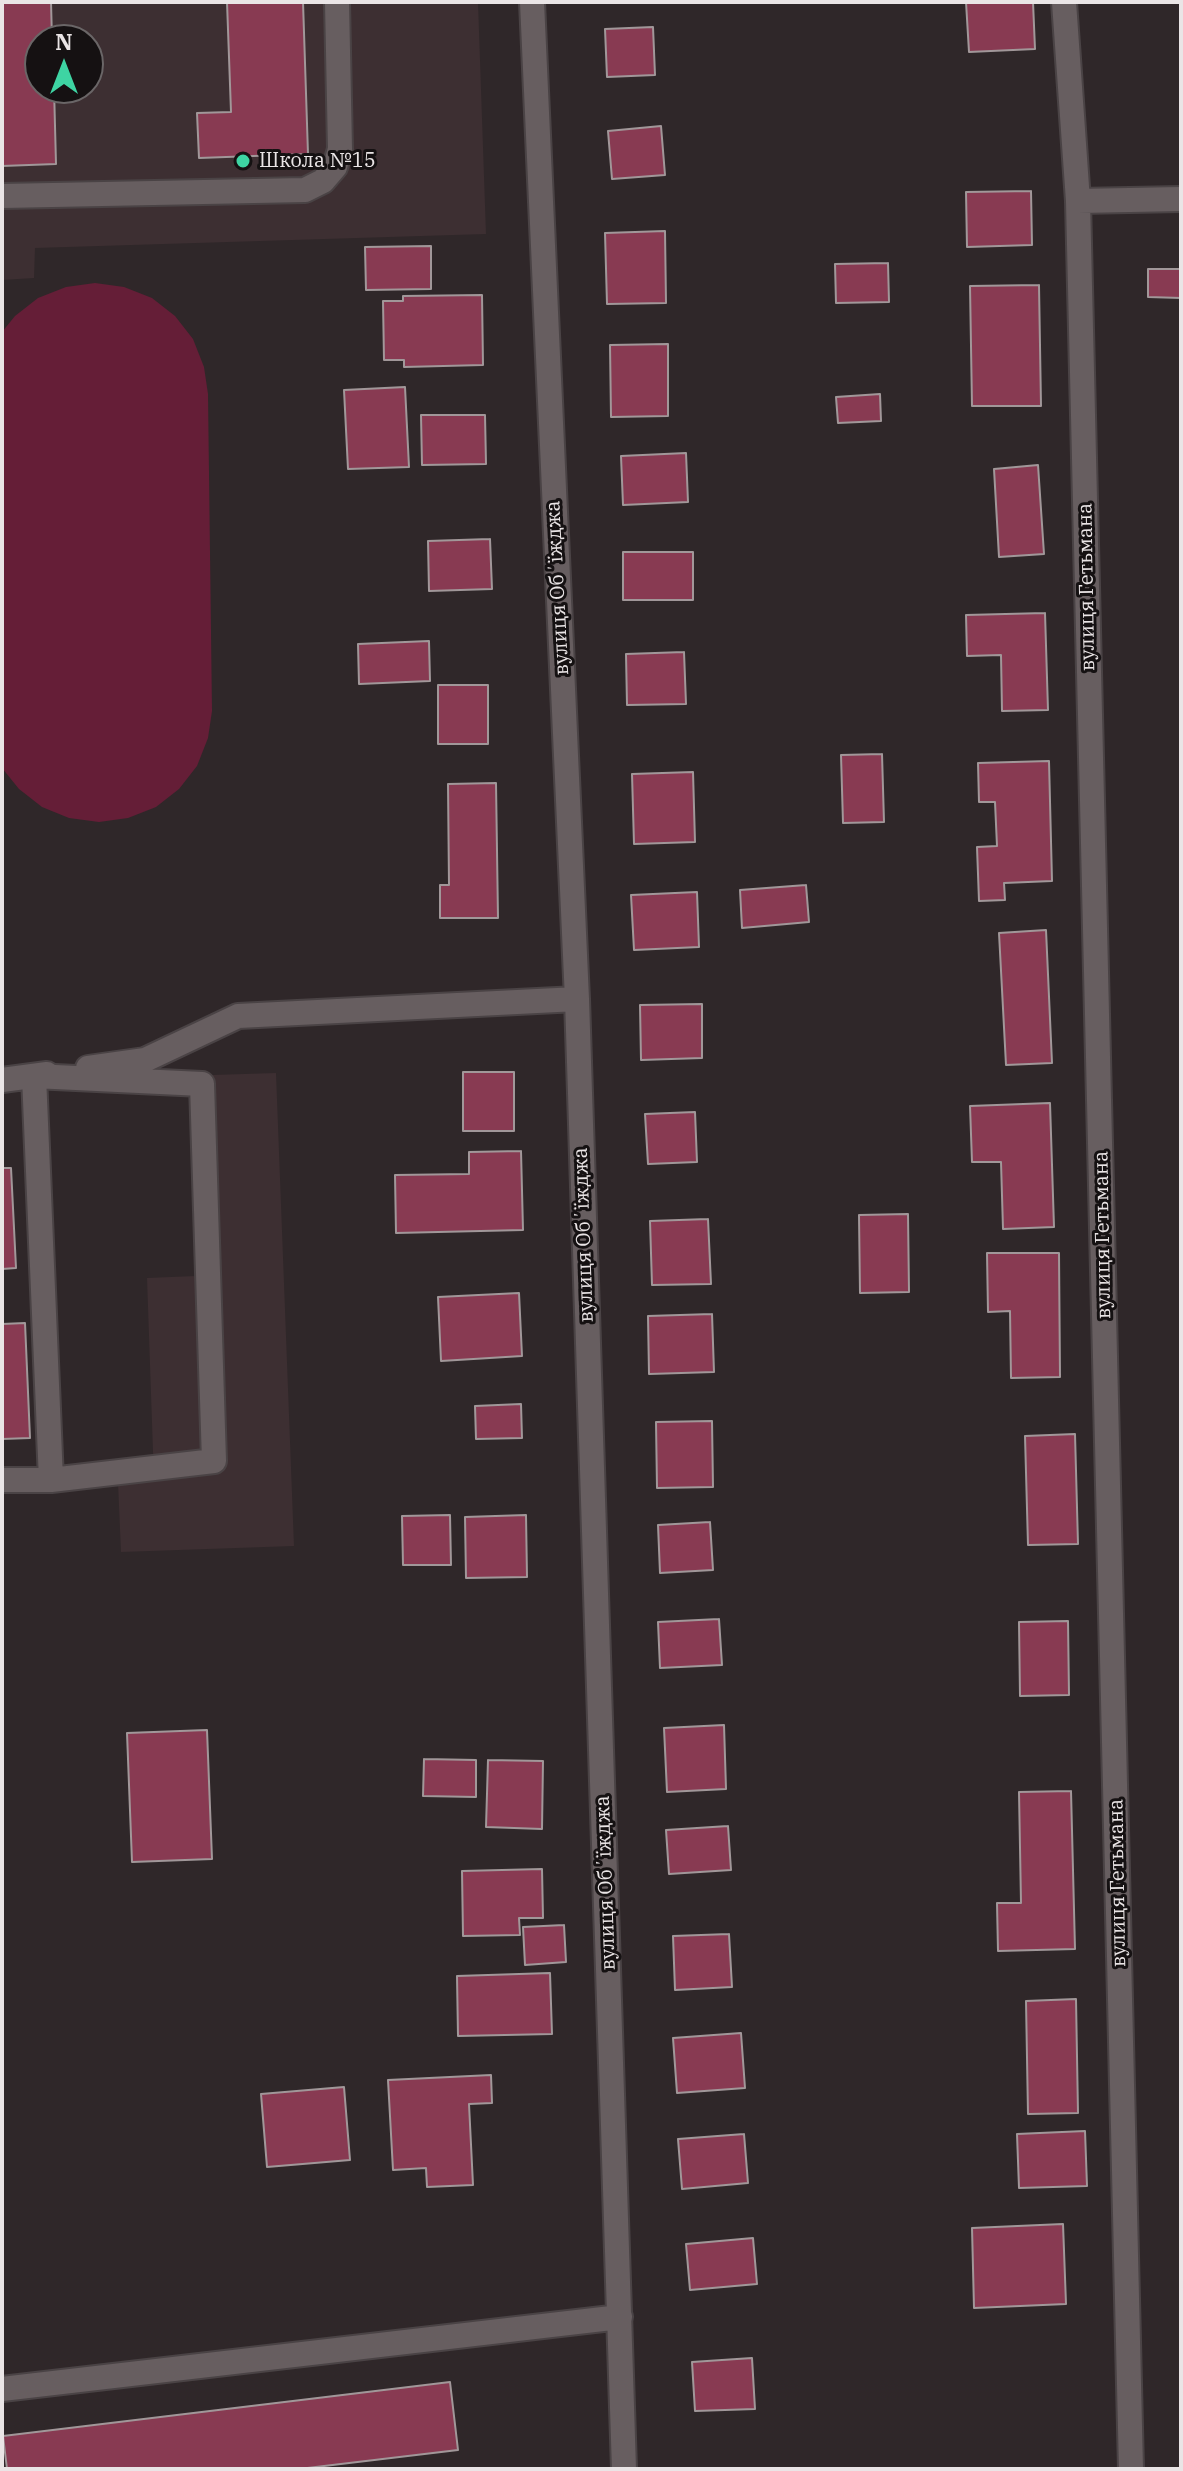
<!DOCTYPE html>
<html>
<head>
<meta charset="utf-8">
<style>
	body { margin:0 }
	#map { position:relative; width:1183px; height:2471px; overflow:hidden; background:#2f2729; font-family:"IBM Plex Serif",serif }
	canvas { display:block }
	.frame { position:absolute; inset:0; border:4px solid #eae5e6; pointer-events:none }
	.north { position:absolute; left:24px; top:24px; width:80px; height:80px; box-sizing:border-box; background:#151112; border:2px solid #6a6667; border-radius:50%; rotate:0deg; font-size:22px; font-weight:700; line-height:32px; text-align:center; color:#eae5e6 }
	.north::after { content:''; display:block; margin:auto; width:28px; height:36px; background:#3ed4a3; clip-path:polygon(50% 0,100% 100%,50% 72%,0 100%) }
</style>
</head>
<body>
<div id="map">
<canvas width="1183" height="2471"></canvas>
<div class="frame"></div>
<div class="north">N</div>
</div>
<script>
const context = document.querySelector('canvas').getContext('2d');
context.lineJoin = 'round';
function fill(path, color) {
  context.fillStyle = color;
  context.fill(path, 'evenodd');
}
function shape(rows) {
  const path = new Path2D();
  for (const r of rows) {
    path.moveTo(r[0], r[1]);
    for (let i = 2; i < r.length; i += 2) path.lineTo(r[i], r[i + 1]);
  }
  return path;
}
function strokePath(path, color, width, dash) {
  context.strokeStyle = color;
  context.lineWidth = width;
  context.lineCap = dash ? 'butt' : 'round';
  context.setLineDash(dash || []);
  context.stroke(path);
}
function drawText(font, color, halo, rows, align = 'center') {
  context.font = font + ' "IBM Plex Serif",serif';
  context.lineWidth = 6;
  context.setLineDash([]);
  context.textBaseline = 'middle';
  context.strokeStyle = halo;
  context.fillStyle = color;
  for (const [text, x, y, turn = 0] of rows) {
    context.save();
    context.translate(x, y);
    context.rotate((+turn || 0) * Math.PI / 180);
    context.textAlign = isNaN(turn) ? turn : align;
    if (halo) context.strokeText(text, 0, 0);
    context.fillText(text, 0, 0);
    context.restore();
  }
}
fill(shape([
	[2,2,478,2,486,234,35,248,34,278,2,280],
	[40,40,88,40,88,88,40,88],
	[276,1073,294,1546,121,1552,118,1483,154,1481,147,1278,220,1275,212,1075]
]), '#3d2f32');
fill(shape([
	[95,283,124,287,152,298,175,316,193,339,204,367,208,394,212,711,208,738,197,766,179,789,156,807,128,818,99,822,69,818,42,807,19,789,2,768,2,332,15,316,38,298,66,287]
]), '#651e37');
const building = shape([
	[2,2,51,2,52,40,40,40,40,88,54,88,56,164,2,166,2,2],
	[227,2,303,2,308,154,199,158,197,113,231,112,227,2],
	[966,2,1033,2,1035,49,969,52,966,2],
	[653,27,655,75,607,77,605,29,653,27],
	[661,126,665,175,612,179,608,131,661,126],
	[1031,191,1032,245,967,247,966,192,1031,191],
	[665,231,666,303,607,304,605,233,665,231],
	[431,246,431,289,366,290,365,247,431,246],
	[888,263,889,302,836,303,835,264,888,263],
	[1148,269,1181,269,1181,298,1148,297,1148,269],
	[1039,285,1041,406,972,406,970,286,1039,285],
	[482,295,483,365,404,367,404,360,384,360,383,301,403,301,403,296,482,295],
	[668,344,668,416,611,417,610,345,668,344],
	[405,387,409,467,348,469,344,390,405,387],
	[880,394,881,421,838,423,836,397,880,394],
	[421,415,485,415,486,464,422,465,421,415],
	[686,453,688,502,623,505,621,456,686,453],
	[1038,465,1044,554,999,557,994,469,1038,465],
	[490,539,492,589,429,591,428,541,490,539],
	[623,552,693,552,693,600,623,600,623,552],
	[1045,613,1048,710,1002,711,1001,655,967,656,966,615,1045,613],
	[429,641,430,681,359,684,358,644,429,641],
	[684,652,686,704,627,705,626,654,684,652],
	[438,685,488,685,488,744,438,744,438,685],
	[882,754,884,822,843,823,841,755,882,754],
	[1049,761,1052,881,1004,883,1005,900,979,901,977,847,997,846,995,802,979,802,978,763,1049,761],
	[693,772,695,842,634,844,632,774,693,772],
	[496,783,498,918,440,918,440,885,449,885,448,784,496,783],
	[806,885,809,922,742,928,740,890,806,885],
	[697,892,699,947,634,950,631,895,697,892],
	[1046,930,1052,1063,1006,1065,999,933,1046,930],
	[702,1004,702,1058,641,1060,640,1005,702,1004],
	[463,1072,514,1072,514,1131,463,1131,463,1072],
	[1050,1103,1054,1227,1003,1229,1001,1162,972,1162,970,1106,1050,1103],
	[695,1112,697,1162,648,1164,645,1114,695,1112],
	[521,1151,523,1230,396,1233,395,1175,469,1174,469,1152,521,1151],
	[2,1168,11,1168,16,1268,2,1269,2,1168],
	[908,1214,909,1292,860,1293,859,1215,908,1214],
	[708,1219,711,1284,652,1285,650,1221,708,1219],
	[987,1253,1059,1253,1060,1377,1011,1378,1010,1311,988,1312,987,1253],
	[519,1293,522,1356,441,1361,438,1297,519,1293],
	[712,1314,714,1372,649,1374,648,1316,712,1314],
	[25,1323,30,1438,2,1439,2,1324,25,1323],
	[521,1404,522,1438,476,1439,475,1406,521,1404],
	[712,1421,713,1487,657,1488,656,1422,712,1421],
	[1075,1434,1078,1544,1028,1545,1025,1436,1075,1434],
	[450,1515,451,1565,403,1565,402,1516,450,1515],
	[526,1515,527,1577,466,1578,465,1517,526,1515],
	[710,1522,713,1570,660,1573,658,1525,710,1522],
	[719,1619,722,1665,660,1668,658,1622,719,1619],
	[1068,1621,1069,1695,1020,1696,1019,1622,1068,1621],
	[724,1725,726,1789,667,1792,664,1728,724,1725],
	[207,1730,212,1859,132,1862,127,1733,207,1730],
	[424,1759,476,1760,476,1797,423,1796,424,1759],
	[488,1760,543,1761,542,1829,486,1827,488,1760],
	[1071,1791,1075,1949,998,1951,997,1903,1021,1903,1019,1792,1071,1791],
	[728,1826,731,1870,669,1874,666,1830,728,1826],
	[542,1869,543,1918,519,1918,520,1935,463,1936,462,1871,542,1869],
	[564,1925,566,1962,525,1965,523,1927,564,1925],
	[729,1934,732,1987,675,1990,673,1936,729,1934],
	[550,1973,552,2034,458,2036,457,1976,550,1973],
	[1076,1999,1078,2113,1028,2114,1026,2001,1076,1999],
	[741,2033,745,2088,677,2093,673,2038,741,2033],
	[491,2075,492,2103,469,2104,473,2185,427,2187,426,2168,393,2170,388,2080,491,2075],
	[344,2087,350,2160,267,2167,261,2094,344,2087],
	[1085,2131,1087,2186,1019,2188,1017,2134,1085,2131],
	[744,2134,748,2183,682,2189,678,2139,744,2134],
	[1063,2224,1066,2304,974,2308,972,2228,1063,2224],
	[753,2238,757,2284,690,2290,686,2244,753,2238],
	[752,2358,755,2409,695,2411,692,2362,752,2358],
	[450,2382,458,2450,299,2469,7,2469,3,2436,450,2382]
]);
fill(building, '#883a52');
strokePath(building, '#a19799', 2);
const minor = shape([
	[532,2,577,999,624,2469],
	[1064,2,1078,201,1131,2469],
	[2,196,305,190,323,181,335,167,340,149,337,2],
	[1078,201,1181,199],
	[88,1068,145,1060,238,1016,577,999],
	[34,1076,202,1084,214,1461,51,1480],
	[2,1080,47,1074],
	[2,1480,51,1480,34,1076],
	[2,2389,620,2317]
]);
strokePath(minor, '#4a4345', 28);
strokePath(minor, '#675e60', 24);
for (const [x, y, r, color] of [
	[243,161,8,"#3ed4a3"]
]) {
  const dot = new Path2D();
  dot.arc(x, y, r, 0, 2 * Math.PI);
  context.fillStyle = color;
  context.fill(dot);
  strokePath(dot, '#151112', 3);
}
drawText('20px', '#eae5e6', '#151112', [
	["Школа №15",259,161]
], 'left');
drawText('20px', '#eae5e6', '#151112', [
	["вулиця Гетьмана",1087,587,-91],
	["вулиця Обʼїжджа",558,588,-93],
	["вулиця Обʼїжджа",584,1235,-92],
	["вулиця Гетьмана",1103,1235,-91],
	["вулиця Обʼїжджа",606,1883,-92],
	["вулиця Гетьмана",1118,1883,-91]
]);
</script>
</body>
</html>
